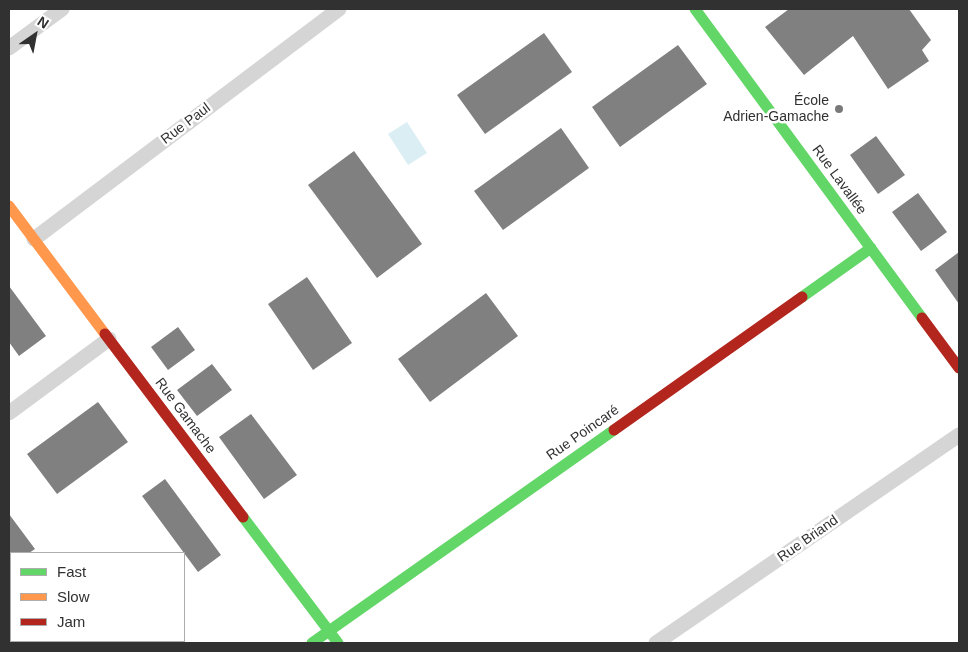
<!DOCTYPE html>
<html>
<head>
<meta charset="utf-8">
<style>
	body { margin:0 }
	#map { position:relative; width:968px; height:652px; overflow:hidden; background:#fff; font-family:Helvetica,sans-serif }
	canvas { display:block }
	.frame { position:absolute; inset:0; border:10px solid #313131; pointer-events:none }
	.legend { position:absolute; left:10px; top:552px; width:175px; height:90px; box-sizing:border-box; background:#fff; border:1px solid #adadad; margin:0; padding:6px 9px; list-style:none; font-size:15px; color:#313131 }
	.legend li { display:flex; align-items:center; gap:10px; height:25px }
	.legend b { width:25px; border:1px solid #adadad }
	.north { position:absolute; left:10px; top:10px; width:50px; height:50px; -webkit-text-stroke:4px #fff; paint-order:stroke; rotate:33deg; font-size:14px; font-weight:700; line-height:20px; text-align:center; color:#313131 }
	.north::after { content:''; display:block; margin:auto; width:18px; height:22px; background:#313131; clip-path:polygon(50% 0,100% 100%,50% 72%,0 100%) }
</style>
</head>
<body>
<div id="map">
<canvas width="968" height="652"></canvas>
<div class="frame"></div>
<ul class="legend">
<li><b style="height:6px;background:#63d668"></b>Fast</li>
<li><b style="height:6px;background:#ff974d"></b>Slow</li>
<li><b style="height:6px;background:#b3261e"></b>Jam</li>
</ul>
<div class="north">N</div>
</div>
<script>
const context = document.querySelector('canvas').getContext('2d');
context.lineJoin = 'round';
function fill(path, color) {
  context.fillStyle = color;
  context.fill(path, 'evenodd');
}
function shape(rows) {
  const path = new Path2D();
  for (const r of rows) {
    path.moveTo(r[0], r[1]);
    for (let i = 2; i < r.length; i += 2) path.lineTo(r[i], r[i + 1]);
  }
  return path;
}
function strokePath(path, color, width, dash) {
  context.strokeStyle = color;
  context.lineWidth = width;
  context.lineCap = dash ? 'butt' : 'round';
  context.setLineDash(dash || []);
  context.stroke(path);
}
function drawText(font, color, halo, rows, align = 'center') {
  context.font = font + ' Helvetica,sans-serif';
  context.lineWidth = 5;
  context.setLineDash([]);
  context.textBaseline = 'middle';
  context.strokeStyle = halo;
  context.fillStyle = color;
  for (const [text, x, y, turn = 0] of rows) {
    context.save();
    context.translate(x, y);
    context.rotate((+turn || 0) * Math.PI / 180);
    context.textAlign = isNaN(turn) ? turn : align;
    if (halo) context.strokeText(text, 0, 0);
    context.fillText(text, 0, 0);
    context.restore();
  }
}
fill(shape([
	[407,122,427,153,408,165,388,134]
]), '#daeef4');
fill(shape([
	[789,9,909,9,931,40,922,50,929,61,888,89,853,36,804,75,765,27],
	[544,33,572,72,485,134,457,95],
	[678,45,707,84,620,147,592,107],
	[561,128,589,168,503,230,474,191],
	[876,136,905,175,878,194,850,155],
	[354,151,422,244,377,278,308,185],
	[918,193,947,232,921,251,892,212],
	[959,252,959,304,935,270],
	[307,277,352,343,313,370,268,304],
	[9,286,46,336,19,356,9,342],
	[486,293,518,336,430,402,398,359],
	[178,327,195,350,168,370,151,347],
	[212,364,232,390,197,416,177,390],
	[98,402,128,442,57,494,27,454],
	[251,414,297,475,264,499,219,437],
	[165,479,221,555,198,572,142,496],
	[9,514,35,549,29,553,11,553,11,566,9,568]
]), '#808080');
strokePath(shape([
	[9,48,62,9],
	[34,239,339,9],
	[9,413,109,339],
	[656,643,959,435]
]), '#d5d5d5', 15);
strokePath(shape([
	[695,9,922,318],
	[802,297,871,248],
	[243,517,338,643],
	[312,643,614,430]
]), '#63d668', 11);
strokePath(shape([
	[9,206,105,334]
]), '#ff974d', 11);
strokePath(shape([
	[922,318,959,368],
	[105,334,243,517],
	[614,430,802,297]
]), '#b3261e', 11);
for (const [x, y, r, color] of [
	[839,109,5,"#797979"]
]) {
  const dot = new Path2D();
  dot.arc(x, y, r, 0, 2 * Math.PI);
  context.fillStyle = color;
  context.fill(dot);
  strokePath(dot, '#fff', 2);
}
drawText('14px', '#313131', '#fff', [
	["École",829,101],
	["Adrien-Gamache",829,117]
], 'right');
drawText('14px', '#313131', '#fff', [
	["Rue Paul",186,124,-37],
	["Rue Lavallée",839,180,54],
	["Rue Gamache",185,416,53],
	["Rue Poincaré",583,433,-35],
	["Rue Briand",808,539,-35]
]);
</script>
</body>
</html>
